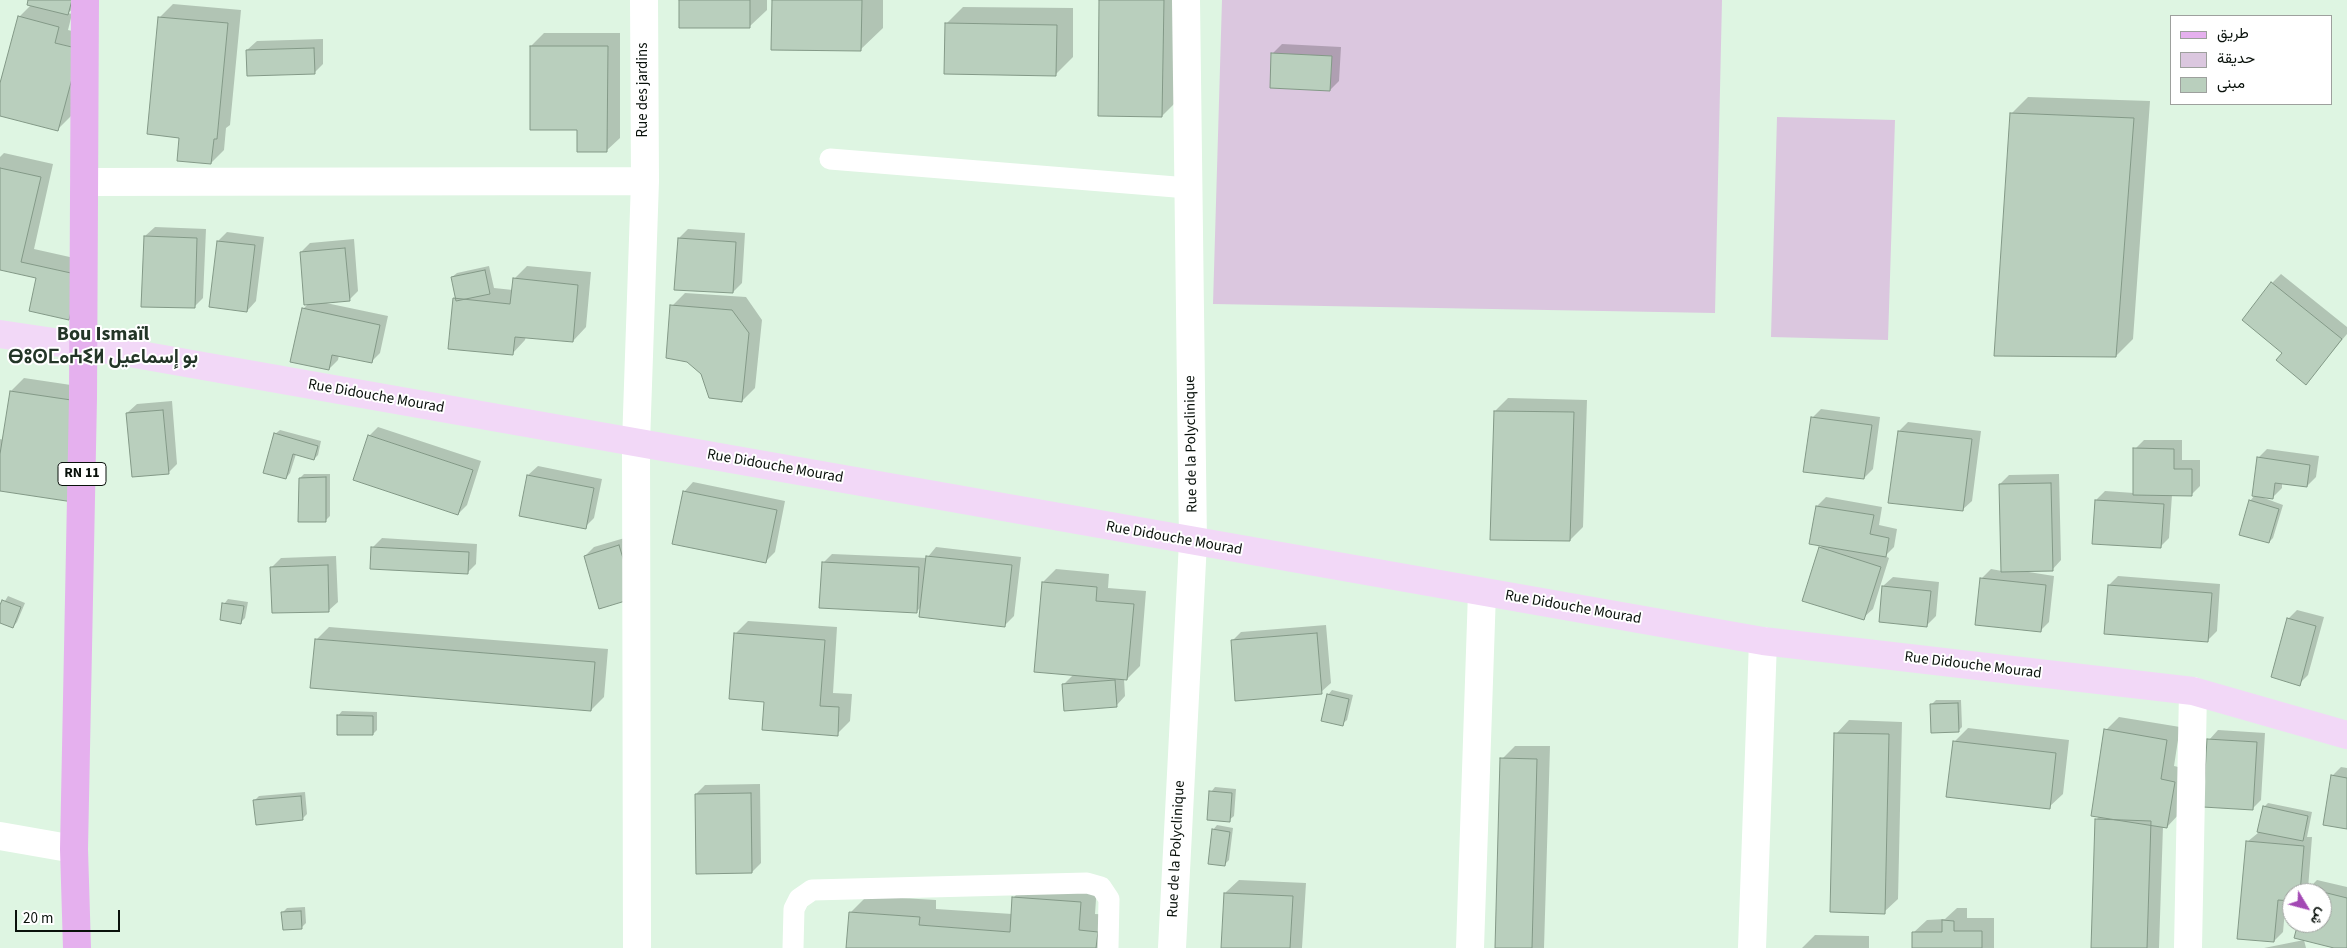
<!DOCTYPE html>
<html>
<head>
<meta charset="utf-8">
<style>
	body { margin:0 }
	#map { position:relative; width:2347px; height:948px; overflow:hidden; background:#def5e2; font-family:"Source Sans 3",Vazirmatn,sans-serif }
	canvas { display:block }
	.legend { position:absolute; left:2170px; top:15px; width:162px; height:90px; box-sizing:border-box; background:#fff; border:1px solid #9da09d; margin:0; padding:6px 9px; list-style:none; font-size:15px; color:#09110b }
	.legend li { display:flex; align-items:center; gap:10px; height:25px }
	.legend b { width:25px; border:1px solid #9da09d }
	.north { position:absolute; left:2282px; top:883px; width:50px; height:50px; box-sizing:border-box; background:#fff; border:1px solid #9da09d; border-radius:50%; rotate:127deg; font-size:14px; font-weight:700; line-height:20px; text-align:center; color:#09110b }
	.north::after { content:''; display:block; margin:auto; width:18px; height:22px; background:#a349b4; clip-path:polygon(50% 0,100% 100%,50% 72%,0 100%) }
	.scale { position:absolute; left:15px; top:910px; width:105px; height:22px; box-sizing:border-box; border:2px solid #09110b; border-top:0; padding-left:6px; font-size:15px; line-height:18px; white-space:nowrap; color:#09110b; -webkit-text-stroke:4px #fff; paint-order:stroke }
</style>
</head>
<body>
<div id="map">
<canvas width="2347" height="948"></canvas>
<ul class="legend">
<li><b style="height:6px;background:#e5b0ee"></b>طريق</li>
<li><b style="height:14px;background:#dbc7df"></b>حديقة</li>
<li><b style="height:14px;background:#b9cfbd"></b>مبنى</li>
</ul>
<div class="north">ش</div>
<div class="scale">20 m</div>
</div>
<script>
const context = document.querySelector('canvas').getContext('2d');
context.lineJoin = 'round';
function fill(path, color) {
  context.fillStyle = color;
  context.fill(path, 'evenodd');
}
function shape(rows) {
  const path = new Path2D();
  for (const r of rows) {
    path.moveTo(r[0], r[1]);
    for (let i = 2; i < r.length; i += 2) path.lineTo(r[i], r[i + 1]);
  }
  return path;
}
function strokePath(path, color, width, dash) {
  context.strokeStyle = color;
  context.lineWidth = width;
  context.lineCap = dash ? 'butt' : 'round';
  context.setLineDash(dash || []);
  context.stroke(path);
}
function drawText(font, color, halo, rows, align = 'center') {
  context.font = font + ' "Source Sans 3",Vazirmatn,"Noto Sans Tifinagh",sans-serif';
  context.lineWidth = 4;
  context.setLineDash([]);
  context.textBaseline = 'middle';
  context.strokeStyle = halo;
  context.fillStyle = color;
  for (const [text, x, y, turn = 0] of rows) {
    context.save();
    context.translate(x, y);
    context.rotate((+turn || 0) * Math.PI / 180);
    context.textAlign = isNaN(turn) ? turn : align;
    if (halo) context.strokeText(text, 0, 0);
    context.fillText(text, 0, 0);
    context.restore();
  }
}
fill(shape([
	[1222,0,1722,0,1715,313,1213,304],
	[1777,117,1895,120,1888,340,1771,337]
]), '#dbc7df');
fill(shape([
	[29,0,78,0,77,5,68,13,72,14,68,30,92,36,71,116,57,130,0,114,0,88,19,17,31,5],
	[680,0,767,0,767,10,750,26],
	[774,0,883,0,883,28,860,50],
	[1100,0,1180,0,1179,99,1162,116],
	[173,4,241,10,230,125,226,128,224,150,211,163,180,136,160,17],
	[963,7,1073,8,1073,57,1056,74,946,24],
	[544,33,620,33,620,138,606,151,579,129,531,46],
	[323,39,323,64,314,73,247,50,257,41],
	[1282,44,1341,47,1339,81,1330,90,1273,53],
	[2028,97,2150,101,2133,339,2116,356,2011,114],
	[4,153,53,164,34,249,92,262,82,305,69,318,38,277,0,268,0,157],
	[155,227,206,229,203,298,194,307,145,236],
	[688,229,745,233,742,283,733,292,679,238],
	[227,232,264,237,256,301,247,311,218,241],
	[354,239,358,291,349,300,326,303,388,316,380,353,371,362,339,355,338,360,329,369,303,309,308,304,301,252,310,243],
	[489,266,494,288,513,290,514,279,527,266,591,272,586,327,573,341,526,336,525,340,512,354,454,299,456,296,452,277,457,273],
	[2281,274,2347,327,2347,334,2306,383,2284,352,2272,283],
	[685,293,746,297,762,320,755,388,742,401,702,374,672,306],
	[24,378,91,388,0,490,0,439,4,440,11,391],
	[1508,398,1587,400,1583,527,1570,540,1495,411],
	[172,401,177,464,168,473,127,413,137,404],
	[1821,409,1880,417,1873,469,1864,478,1812,418],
	[1908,422,1981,431,1972,501,1962,510,1899,431],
	[378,427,481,461,467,505,458,514,369,436],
	[280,430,321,441,318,455,314,459,296,454,290,473,286,478,275,434],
	[2144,440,2182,440,2182,460,2200,460,2200,486,2191,495,2172,495,2169,538,2160,547,2096,500,2105,491,2134,493,2135,449],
	[2267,449,2319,456,2316,477,2307,486,2282,483,2282,488,2272,498,2256,495,2283,505,2273,538,2269,542,2250,501,2255,495,2258,458],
	[538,466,602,479,594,518,585,527,528,475],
	[304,474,330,474,330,516,325,521,300,478],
	[2059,474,2061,560,2052,570,2016,570,2054,576,2049,622,2040,631,1982,578,1991,569,2002,571,2000,484,2009,475],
	[693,482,785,501,775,552,766,561,684,492],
	[1826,497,1882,507,1879,525,1897,529,1894,547,1885,556,1889,558,1873,609,1863,618,1820,548,1823,545,1817,506],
	[628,537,634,597,585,556,594,547],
	[382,538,477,544,476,564,467,573,373,547],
	[936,547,1021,557,1014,616,1005,625,921,607,916,612,823,563,832,554,927,558],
	[336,556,338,602,328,611,272,567,281,558],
	[1056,569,1109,574,1108,588,1146,591,1140,666,1127,679,1124,679,1125,696,1116,706,1063,685,1074,674,1043,582],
	[2118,576,2220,584,2217,631,2208,640,2109,585],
	[1893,577,1939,582,1936,616,1927,625,1883,586],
	[8,596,25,603,17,622,13,627,0,622,0,609],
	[228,599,248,602,245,618,241,622,224,604],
	[2297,610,2324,617,2308,675,2299,684,2288,619],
	[748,621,837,627,833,693,852,694,850,721,837,734,766,701,735,634],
	[1326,625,1331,683,1321,692,1232,641,1241,632],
	[329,627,608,649,604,697,591,710,316,640],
	[1332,690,1353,695,1347,720,1342,724,1328,695],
	[1936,700,1961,700,1962,727,1958,731,1932,704],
	[342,711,377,712,377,730,373,734,338,716],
	[2119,717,2180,727,2174,766,2187,769,2180,813,2167,827,2163,826,2159,948,2092,948,2096,820,2100,816,2106,730],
	[1849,720,1902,722,1898,899,1884,912,1836,734],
	[1968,728,2069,740,2063,794,2049,807,1954,742],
	[2218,730,2265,733,2261,800,2252,809,2209,740],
	[1515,746,1550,746,1544,948,1497,948,1502,759],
	[2341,767,2347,768,2347,828,2332,776],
	[760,784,761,863,752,872,696,794,705,785],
	[1215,787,1236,789,1234,816,1229,820,1211,792],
	[305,792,307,814,302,819,255,800,259,796],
	[2268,803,2312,812,2307,837,2312,837,2308,889,2317,880,2347,887,2347,948,2340,948,2300,923,2322,923,2322,893,2307,891,2292,893,2292,900,2286,899,2283,932,2274,941,2247,842,2258,833,2264,807],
	[1217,825,1233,828,1229,860,1225,864,1213,830],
	[1239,880,1306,883,1302,948,1222,948,1225,893],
	[1030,881,1097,885,1095,914,1114,915,1112,948,847,948,850,913,867,896,936,900,936,909,1012,914,1013,898],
	[305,907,306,923,302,927,282,913,287,908],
	[1957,908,1967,908,1967,918,1994,918,1994,948,1913,948,1913,933,1927,920,1945,919],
	[1815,935,1869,936,1869,948,1802,948],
	[2304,940,2306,948,2264,948]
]), '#0003');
const building = shape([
	[28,0,72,0,68,15,27,5,28,0],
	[679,0,750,0,750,28,679,28,679,0],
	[772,0,862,0,861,51,771,50,772,0],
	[1099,0,1164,0,1162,117,1098,116,1099,0],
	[18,16,59,27,55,43,80,49,58,131,0,116,0,83,18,16],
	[158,17,228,23,217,139,214,139,211,164,177,161,179,138,147,134,158,17],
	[945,23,1057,25,1056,76,944,74,945,23],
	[530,46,608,46,607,152,577,152,577,130,530,130,530,46],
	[314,48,315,74,247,76,246,50,314,48],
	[1271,53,1332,56,1330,91,1270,88,1271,53],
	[2010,113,2134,118,2116,357,1994,356,2010,113],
	[0,168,41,177,21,262,80,275,69,320,29,311,36,278,0,270,0,168],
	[144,236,197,238,195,308,141,307,144,236],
	[678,238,736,242,733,293,674,290,678,238],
	[217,241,255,245,247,312,209,307,217,241],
	[345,248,350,301,304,305,300,252,345,248],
	[485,270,490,294,456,301,451,277,485,270],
	[513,278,578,285,573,342,515,337,513,355,448,349,453,298,510,304,513,278],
	[2271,282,2342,339,2306,385,2276,360,2282,353,2242,320,2271,282],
	[670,305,732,310,749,333,742,402,709,398,701,374,687,362,666,358,670,305],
	[302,308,380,325,372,363,332,355,329,370,290,362,302,308],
	[10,391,78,401,73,502,0,491,0,454,10,391],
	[163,410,169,474,132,477,126,413,163,410],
	[1494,411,1574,412,1570,541,1490,540,1494,411],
	[1811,417,1872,425,1864,479,1803,472,1811,417],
	[1898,431,1972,439,1963,511,1888,503,1898,431],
	[274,433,318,446,314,460,293,454,286,479,263,473,274,433],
	[368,435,473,470,458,515,353,480,368,435],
	[2133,448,2174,449,2174,469,2192,469,2192,496,2133,495,2133,448],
	[2257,457,2310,465,2307,487,2275,483,2273,499,2252,496,2257,457],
	[527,475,594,488,586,529,519,516,527,475],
	[326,477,326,522,298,522,299,478,326,477],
	[2051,483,2053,571,2001,572,1999,484,2051,483],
	[683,491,777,510,766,563,672,544,683,491],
	[2095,500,2164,504,2161,548,2092,544,2095,500],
	[2249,500,2279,509,2269,543,2239,535,2249,500],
	[1816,506,1874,515,1870,534,1889,538,1886,557,1809,544,1816,506],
	[619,545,635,598,599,609,584,556,619,545],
	[371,547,469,552,468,574,370,569,371,547],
	[1819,547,1881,567,1864,620,1802,601,1819,547],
	[926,556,1012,565,1005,627,919,617,926,556],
	[822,562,919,567,917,613,819,608,822,562],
	[328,565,329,612,272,613,270,567,328,565],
	[1980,578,2046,585,2041,632,1975,625,1980,578],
	[1042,582,1097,587,1096,601,1134,604,1127,680,1034,672,1042,582],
	[2108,585,2212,593,2208,642,2104,634,2108,585],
	[1882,586,1931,591,1927,627,1879,622,1882,586],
	[2,600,21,607,13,628,0,623,0,605,2,600],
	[222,603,244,606,241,624,220,620,222,603],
	[2287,618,2316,626,2300,686,2271,677,2287,618],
	[734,633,825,640,820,706,839,707,838,736,762,730,764,702,729,699,734,633],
	[1317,633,1322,694,1235,701,1231,640,1317,633],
	[315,639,595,662,591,711,310,688,315,639],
	[1115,680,1117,707,1064,711,1062,684,1115,680],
	[1327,694,1349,699,1343,726,1321,721,1327,694],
	[1958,703,1959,732,1931,733,1930,704,1958,703],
	[337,715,373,716,373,735,337,735,337,715],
	[2104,729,2167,740,2161,779,2175,782,2167,828,2091,816,2104,729],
	[1834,733,1889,734,1885,914,1830,912,1834,733],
	[2207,739,2257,742,2253,810,2203,807,2207,739],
	[1953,741,2056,753,2050,809,1946,797,1953,741],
	[1500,758,1537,759,1532,948,1495,948,1500,758],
	[2331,775,2347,778,2347,829,2323,825,2331,775],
	[1209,791,1232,793,1230,822,1207,820,1209,791],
	[751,793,752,873,696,874,695,794,751,793],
	[301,796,303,820,256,825,253,800,301,796],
	[2263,806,2308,816,2303,841,2257,832,2263,806],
	[2095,819,2151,821,2147,948,2091,948,2095,819],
	[1212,829,1230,832,1225,866,1208,864,1212,829],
	[2246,841,2304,846,2300,893,2292,893,2292,901,2278,900,2274,942,2237,939,2246,841],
	[2307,888,2347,898,2347,948,2334,948,2294,938,2298,923,2322,923,2322,893,2306,893,2307,888],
	[1224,893,1293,896,1290,948,1221,948,1224,893],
	[1012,897,1081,902,1079,930,1098,932,1096,948,846,948,849,912,920,917,919,925,1010,932,1012,897],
	[301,911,302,929,283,930,281,912,301,911],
	[1942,920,1954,921,1954,931,1982,931,1982,948,1912,948,1912,932,1942,932,1942,920]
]);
fill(building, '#b9cfbd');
strokePath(building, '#839987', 1);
strokePath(shape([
	[830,159,1188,188],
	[793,948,794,909,799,899,812,890,1087,883,1101,887,1109,899,1108,948]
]), '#fff', 21);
strokePath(shape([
	[84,182,645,181],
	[0,836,74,849],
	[637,948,636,443,645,181,644,0],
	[1172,948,1193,542,1186,0],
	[1470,948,1482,592],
	[1752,948,1763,641],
	[2188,948,2193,691]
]), '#fff', 28);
strokePath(shape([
	[0,334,135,354,1763,641,2193,691,2347,735]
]), '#f2d8f7', 28);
strokePath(shape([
	[77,948,74,849,83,398,85,0]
]), '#e5b0ee', 28);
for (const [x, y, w] of [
	[82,474,48]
]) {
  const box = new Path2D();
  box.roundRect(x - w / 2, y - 11.5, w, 23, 4);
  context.fillStyle = '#fff';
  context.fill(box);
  strokePath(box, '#09110b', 1);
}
drawText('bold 14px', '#09110b', null, [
	["RN 11",82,474]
]);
drawText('15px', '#09110b', '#fff', [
	["Rue des jardins",644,90,-90],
	["Rue Didouche Mourad",376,397,10],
	["Rue de la Polyclinique",1192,444,-91],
	["Rue Didouche Mourad",775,467,10],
	["Rue Didouche Mourad",1174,539,10],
	["Rue Didouche Mourad",1573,608,10],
	["Rue Didouche Mourad",1973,666,7],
	["Rue de la Polyclinique",1177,849,-87]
]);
drawText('bold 20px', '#233527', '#fff', [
	["Bou Ismaïl",103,336],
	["ⴱⵓⵙⵎⴰⵄⵉⵍ بو إسماعيل",103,359]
]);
</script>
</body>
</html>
